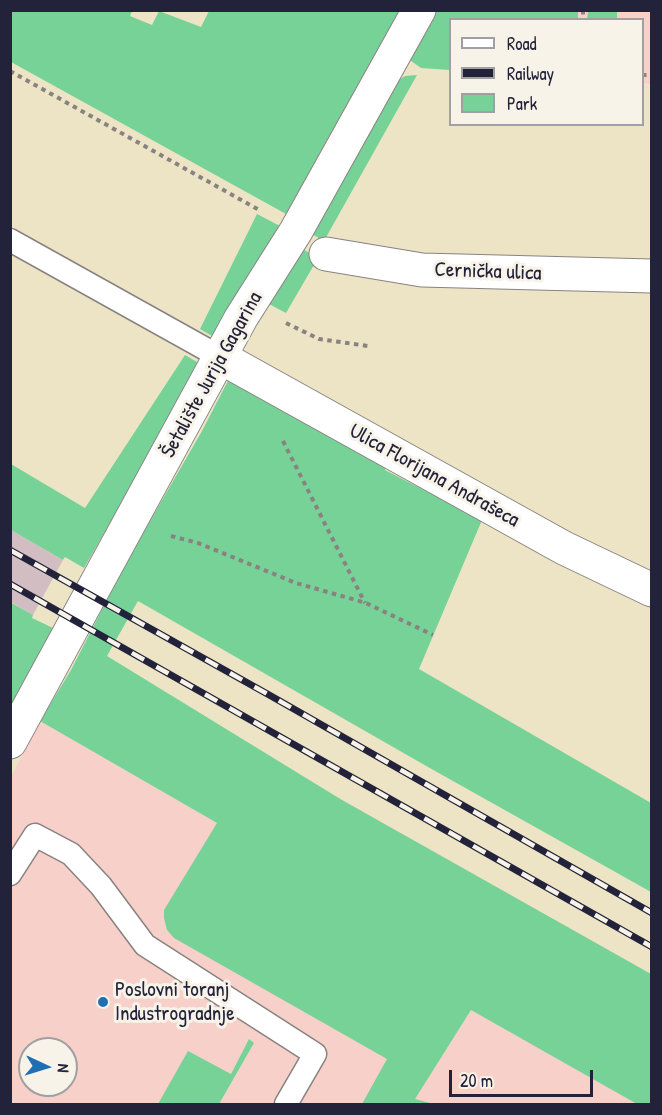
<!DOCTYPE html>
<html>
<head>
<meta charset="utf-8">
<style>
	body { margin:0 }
	#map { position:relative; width:662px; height:1115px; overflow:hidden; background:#ede4c5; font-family:"Patrick Hand",sans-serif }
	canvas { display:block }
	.frame { position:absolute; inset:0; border:12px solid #22223b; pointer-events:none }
	.legend { position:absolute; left:449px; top:18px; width:195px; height:108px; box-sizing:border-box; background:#f7f3e8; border:2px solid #a29fa3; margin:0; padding:8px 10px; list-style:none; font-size:18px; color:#22223b }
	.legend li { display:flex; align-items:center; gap:12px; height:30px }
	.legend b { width:30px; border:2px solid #a29fa3 }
	.north { position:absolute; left:18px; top:1037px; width:60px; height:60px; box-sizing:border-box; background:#f7f3e8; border:2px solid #a29fa3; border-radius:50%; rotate:94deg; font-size:16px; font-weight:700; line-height:24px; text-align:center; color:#22223b }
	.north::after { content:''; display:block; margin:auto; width:21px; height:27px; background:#1f6fb2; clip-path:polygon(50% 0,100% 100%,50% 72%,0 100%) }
	.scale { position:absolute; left:449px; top:1070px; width:144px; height:27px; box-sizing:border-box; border:3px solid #22223b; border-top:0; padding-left:8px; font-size:18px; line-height:21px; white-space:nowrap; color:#22223b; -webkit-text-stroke:4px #f7f3e8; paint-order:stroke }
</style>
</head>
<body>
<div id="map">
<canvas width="662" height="1115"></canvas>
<div class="frame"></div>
<ul class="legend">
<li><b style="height:8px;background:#fff"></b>Road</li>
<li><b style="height:8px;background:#22223b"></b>Railway</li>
<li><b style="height:16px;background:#77d298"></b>Park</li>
</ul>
<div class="north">N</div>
<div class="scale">20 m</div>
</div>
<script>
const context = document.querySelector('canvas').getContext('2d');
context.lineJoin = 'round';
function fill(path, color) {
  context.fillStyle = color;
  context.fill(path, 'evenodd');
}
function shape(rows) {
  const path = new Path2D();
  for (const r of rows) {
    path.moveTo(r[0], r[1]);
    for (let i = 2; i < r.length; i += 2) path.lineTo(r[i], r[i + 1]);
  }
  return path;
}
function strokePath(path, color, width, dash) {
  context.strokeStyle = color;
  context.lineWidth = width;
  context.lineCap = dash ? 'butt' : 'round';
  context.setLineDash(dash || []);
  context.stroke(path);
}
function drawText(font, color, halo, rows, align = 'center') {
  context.font = font + ' "Patrick Hand",sans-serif';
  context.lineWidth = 6;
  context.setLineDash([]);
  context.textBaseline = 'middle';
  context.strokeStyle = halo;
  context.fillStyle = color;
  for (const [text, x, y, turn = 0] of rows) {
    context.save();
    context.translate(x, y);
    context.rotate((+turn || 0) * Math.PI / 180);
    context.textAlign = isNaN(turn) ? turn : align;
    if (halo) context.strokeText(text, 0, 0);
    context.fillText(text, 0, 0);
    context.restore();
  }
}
fill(shape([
	[457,10,651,11,651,84,643,83,642,20,451,20],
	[40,721,217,823,342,800,651,974,651,1104,11,1104,11,777],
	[30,1049,66,1049,66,1085,30,1085]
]), '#f7d0ca');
fill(shape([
	[11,530,63,560,33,615,11,602]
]), '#d2bec2');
fill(shape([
	[11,10,132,11,130,16,152,25,159,11,201,27,209,11,399,11,286,214,11,62],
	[433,11,578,11,578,19,450,20,450,70,421,68,407,58],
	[588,11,617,11,617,19,587,19],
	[417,75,324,241,310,233,393,84,405,76],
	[257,214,280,226,217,337,212,336,200,329],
	[301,248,318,258,286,313,269,304],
	[185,355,197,362,200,367,84,568,65,557,63,560,11,530,11,464,85,508],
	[233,371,385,456,385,470,482,520,419,669,651,803,651,892,428,767,138,601,107,656,342,800,651,974,651,1104,637,1104,471,1010,415,1099,434,1104,362,1104,387,1059,174,938,167,930,164,918,164,910,217,823,40,721,71,670,128,559,202,431],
	[10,602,33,615,32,618,53,628,13,704,10,703],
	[249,1039,254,1043,219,1104,158,1104,188,1051,231,1074]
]), '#77d298');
const lane = shape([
	[10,240,220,357],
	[10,874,35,835,71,854,101,886,145,945,315,1054,286,1104]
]);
const street = shape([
	[326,254,422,270,652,276],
	[220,357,564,548,652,590],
	[10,742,241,318,296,231,419,10]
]);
strokePath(lane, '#888380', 25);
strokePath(street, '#888380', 35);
strokePath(shape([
	[583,10,583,20],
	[10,71,261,211],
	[642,75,652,75],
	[286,323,319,339,368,346],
	[283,441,365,603],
	[171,536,198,543,296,583,366,603,433,635]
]), '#888380', 4, [4.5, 4.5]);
strokePath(lane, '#fff', 22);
strokePath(street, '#fff', 33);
const rail = shape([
	[10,550,271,696,652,913],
	[10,584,652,947]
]);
strokePath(rail, '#22223b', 7);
strokePath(rail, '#f7f3e8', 4.5, [14]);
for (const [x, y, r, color] of [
	[103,1002,6,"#1f6fb2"]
]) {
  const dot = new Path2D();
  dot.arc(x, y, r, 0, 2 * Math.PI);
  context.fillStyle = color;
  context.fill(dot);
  strokePath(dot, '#f7f3e8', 2);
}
drawText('21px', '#22223b', '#f7f3e8', [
	["Cernička ulica",488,272,2],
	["Šetalište Jurija Gagarina",212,375,-61],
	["Ulica Florijana Andrašeca",434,476,29]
]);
drawText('21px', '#22223b', '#f7f3e8', [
	["Poslovni toranj",115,990],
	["Industrogradnje",115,1014]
], 'left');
</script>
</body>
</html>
